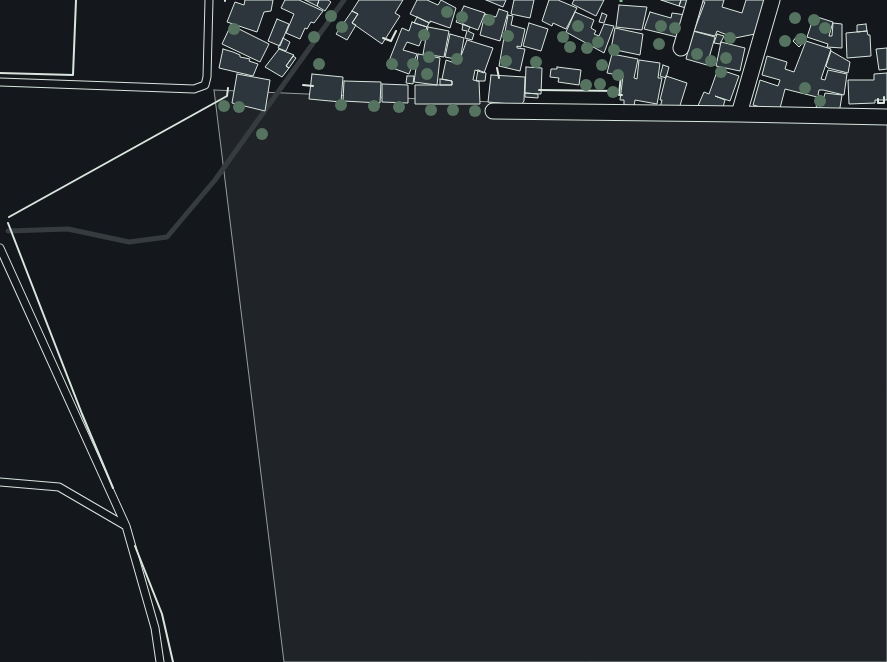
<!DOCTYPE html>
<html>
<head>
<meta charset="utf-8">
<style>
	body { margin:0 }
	canvas { display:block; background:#14181c }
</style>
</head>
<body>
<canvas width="887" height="662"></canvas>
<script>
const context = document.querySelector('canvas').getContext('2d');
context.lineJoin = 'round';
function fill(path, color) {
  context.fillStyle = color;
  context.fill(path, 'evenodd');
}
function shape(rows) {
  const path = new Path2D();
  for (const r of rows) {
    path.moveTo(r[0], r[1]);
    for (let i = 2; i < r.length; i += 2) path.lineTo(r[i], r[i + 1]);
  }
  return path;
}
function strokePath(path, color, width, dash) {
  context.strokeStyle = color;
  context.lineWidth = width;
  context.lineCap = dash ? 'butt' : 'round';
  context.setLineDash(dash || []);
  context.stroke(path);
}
const green = shape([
	[214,90,887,119,887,662,284,662,214,90]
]);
fill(green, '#202428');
strokePath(green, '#939e99', 1);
strokePath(shape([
	[8,231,68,229,129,242,167,237,215,180,344,0]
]), '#363b3e', 5);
const building = shape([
	[245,0,273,0,271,11,264,12,257,32,227,22,235,2,244,5,245,0],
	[285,0,299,0,323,11,314,23,311,22,307,29,305,28,300,39,286,33,294,14,281,8,285,0],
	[305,0,319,0,317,6,305,0],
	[319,0,328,0,331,2,325,11,317,6,319,0],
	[359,0,403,0,395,13,400,16,382,44,352,23,358,14,352,11,359,0],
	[417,0,427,0,438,5,441,0,456,8,450,28,430,21,430,23,410,14,417,0],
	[486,0,506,0,503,7,486,0],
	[514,0,534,0,530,18,511,14,514,0],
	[549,0,558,0,577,8,566,29,553,23,552,26,542,21,549,0],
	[574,0,604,0,596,16,572,4,574,0],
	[661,0,681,0,679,6,661,0],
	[681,0,689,0,686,8,679,6,681,0],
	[702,0,724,0,722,7,742,13,746,0,765,0,760,33,735,38,717,31,715,36,694,31,705,2,701,2,702,0],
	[619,5,647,7,642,30,616,27,619,5],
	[464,6,485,13,478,30,456,22,464,6],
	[499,9,508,12,500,41,480,35,485,14,496,17,499,9],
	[352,11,358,14,352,23,356,25,347,40,336,34,352,11],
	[575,12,594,20,591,28,596,31,594,34,599,36,604,24,614,26,604,53,566,32,575,12],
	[650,12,671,18,672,13,686,15,681,38,644,29,650,12],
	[602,13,607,15,604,23,599,22,602,13],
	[508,15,513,16,511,25,525,29,521,47,517,46,517,48,525,49,520,71,499,66,508,15],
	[814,16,833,22,829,36,832,36,833,23,842,24,842,48,827,47,828,44,807,37,814,16],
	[417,17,429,23,427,27,414,23,417,17],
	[277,19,289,24,280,46,268,41,277,19],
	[412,22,427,27,419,46,407,42,403,50,417,54,409,74,387,66,402,28,409,31,412,22],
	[529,23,548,29,541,51,523,46,529,23],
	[463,24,470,27,468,31,474,34,472,40,465,38,467,31,462,30,463,24],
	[866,24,867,31,857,32,857,25,866,24],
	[231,25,269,44,260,62,222,44,231,25],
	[428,27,449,31,444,57,423,54,428,27],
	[615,28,643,34,640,55,611,49,615,28],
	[693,31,715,37,707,65,686,59,693,31],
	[867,31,868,35,870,35,871,56,847,58,846,33,867,31],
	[450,34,464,38,460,60,445,57,450,34],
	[717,34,724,36,720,44,714,43,717,34],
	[798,35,805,41,799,47,793,41,798,35],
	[283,38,290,42,286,51,278,48,283,38],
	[467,40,493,48,484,73,475,70,473,80,479,81,480,104,415,104,415,85,452,85,452,81,442,79,446,60,458,64,467,40],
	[806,41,831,49,821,79,825,80,828,70,847,74,844,95,823,90,819,90,818,95,824,97,825,93,842,95,839,114,816,111,817,97,785,89,779,112,753,105,760,80,778,86,780,80,762,75,767,56,787,62,785,69,794,72,806,41],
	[721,42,745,48,740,71,716,66,721,42],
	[887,48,887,69,879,70,876,49,887,48],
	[223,49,233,52,240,55,240,57,250,59,249,61,258,64,253,76,219,68,223,49],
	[279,49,294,55,286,66,289,68,282,77,265,67,279,49],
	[831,51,850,62,848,73,828,68,826,66,831,51],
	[418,54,440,58,437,85,414,82,418,54],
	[612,54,638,59,634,78,637,79,639,60,660,63,658,78,662,78,657,104,635,100,634,106,624,105,624,100,620,100,623,76,607,73,612,54],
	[293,56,296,58,289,68,286,66,293,56],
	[663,65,669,67,666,78,660,76,663,65],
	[526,67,542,68,541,94,525,93,526,67],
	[557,67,581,70,579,85,558,82,559,78,550,77,551,69,557,69,557,67],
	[718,69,739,76,730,101,715,96,725,100,723,107,697,108,704,92,709,94,718,69],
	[478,70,486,73,485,81,476,81,478,70],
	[887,73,887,100,875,100,875,103,849,104,848,80,874,80,874,74,887,73],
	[237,74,270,80,265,111,232,103,237,74],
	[312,74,343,77,341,102,309,99,312,74],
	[491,75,525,77,524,101,521,105,488,102,491,75],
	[407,76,414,76,413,84,406,83,407,76],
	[666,76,687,83,678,112,660,108,662,100,660,100,666,76],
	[440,79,452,81,452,85,440,85,440,79],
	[344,81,381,82,380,103,343,101,344,81],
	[382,84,408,85,408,103,382,102,382,84],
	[525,93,538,94,538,98,525,97,525,93]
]);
fill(building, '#2c363c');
strokePath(building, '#d8e6dc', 1);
const service = shape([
	[0,82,194,89,205,85,207,77,209,0],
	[0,248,126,526,155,628,160,662],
	[0,482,59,487,126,526]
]);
const minor = shape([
	[681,48,695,0],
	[493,111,739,114,772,0],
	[739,114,887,117]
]);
strokePath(service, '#d8e6dc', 9);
strokePath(minor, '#d8e6dc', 17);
strokePath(service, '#14181c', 7);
strokePath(minor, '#14181c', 15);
strokePath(shape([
	[621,2,621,0]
]), '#8ac095', 3, [2, 3]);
strokePath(shape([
	[225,1,225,0],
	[383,38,391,41,396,31],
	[497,68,499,78],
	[0,73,73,75,76,0],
	[621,75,619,95,622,95],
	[303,85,313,86],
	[539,90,619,91],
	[878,99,878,103,884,103,884,97],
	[9,217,227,96,228,88],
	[8,223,82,414,113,488],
	[135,546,162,614,173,662]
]), '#d8e6dc', 2);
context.fillStyle = '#55745f';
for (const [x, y] of [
	[447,12],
	[331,16],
	[462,17],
	[795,18],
	[489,20],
	[814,20],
	[578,26],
	[661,26],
	[342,27],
	[675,28],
	[825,28],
	[234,29],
	[424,35],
	[508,36],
	[314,37],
	[563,37],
	[730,38],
	[801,39],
	[785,41],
	[598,42],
	[659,44],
	[570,47],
	[587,48],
	[614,50],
	[697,54],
	[429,57],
	[726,58],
	[457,59],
	[506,61],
	[711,61],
	[536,62],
	[319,64],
	[392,64],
	[413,64],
	[602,65],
	[721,72],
	[427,74],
	[618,75],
	[600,84],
	[586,85],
	[805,88],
	[613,92],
	[820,101],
	[341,105],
	[224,106],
	[374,106],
	[239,107],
	[399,107],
	[431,110],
	[453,110],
	[475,111],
	[262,134]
]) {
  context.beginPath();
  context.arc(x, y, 6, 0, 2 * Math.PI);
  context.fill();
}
</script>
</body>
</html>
